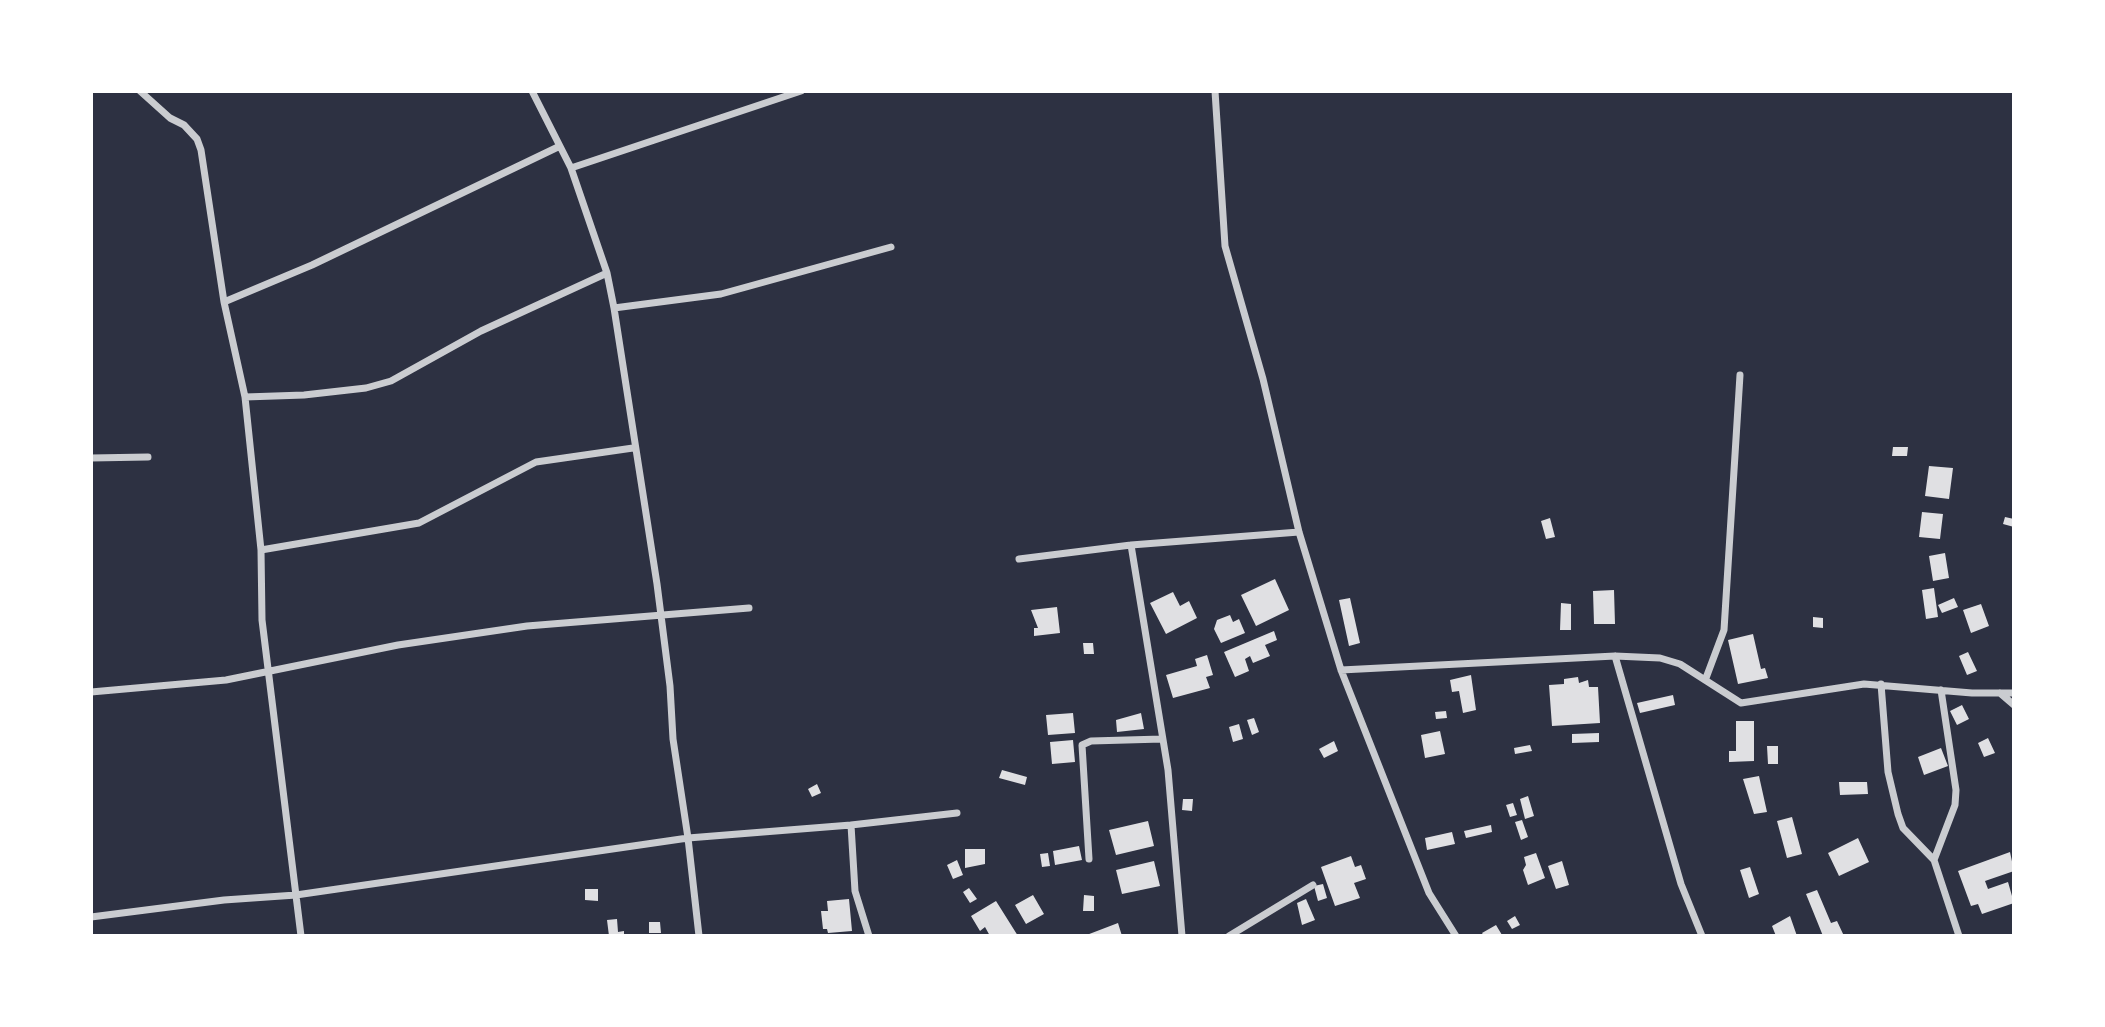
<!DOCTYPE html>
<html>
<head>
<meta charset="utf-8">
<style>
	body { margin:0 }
	#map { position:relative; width:2105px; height:1027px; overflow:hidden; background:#2d3142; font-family:Roboto,sans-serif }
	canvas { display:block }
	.frame { position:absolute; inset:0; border:93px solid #fff; pointer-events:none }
</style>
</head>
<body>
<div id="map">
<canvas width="2105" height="1027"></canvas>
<div class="frame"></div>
</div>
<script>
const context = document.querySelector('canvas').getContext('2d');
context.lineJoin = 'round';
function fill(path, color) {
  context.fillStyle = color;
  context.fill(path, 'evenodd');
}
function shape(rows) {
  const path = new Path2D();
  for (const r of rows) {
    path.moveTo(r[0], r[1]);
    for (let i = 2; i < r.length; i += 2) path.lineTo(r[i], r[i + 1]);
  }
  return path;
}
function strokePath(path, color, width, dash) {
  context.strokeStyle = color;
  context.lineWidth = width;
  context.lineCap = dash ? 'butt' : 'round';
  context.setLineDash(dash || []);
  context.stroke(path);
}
fill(shape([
	[1893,447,1908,447,1907,456,1892,456],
	[1929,466,1953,468,1949,499,1925,496],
	[1922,512,1943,514,1940,539,1919,537],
	[2005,517,2014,519,2014,527,2003,524],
	[1550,518,1555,537,1546,539,1541,521],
	[1945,553,1949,578,1933,581,1929,556],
	[1275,579,1289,610,1256,626,1241,595],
	[1934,588,1938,617,1926,619,1922,590],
	[1614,590,1615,624,1594,624,1593,591],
	[1173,592,1180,606,1189,601,1197,618,1166,634,1150,603],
	[1350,598,1360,643,1349,646,1339,600],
	[1954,598,1958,607,1942,613,1938,605],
	[1561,603,1571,604,1571,630,1560,630],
	[1981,604,1989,626,1971,633,1963,610],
	[1057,607,1060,633,1034,636,1034,628,1038,628,1031,610],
	[1230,615,1233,622,1239,619,1245,633,1221,643,1214,629,1217,620],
	[1813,617,1823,618,1823,628,1813,627],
	[1274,631,1277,640,1265,645,1270,656,1253,663,1250,656,1245,659,1249,671,1235,677,1224,652],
	[1753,634,1761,669,1765,668,1768,678,1738,684,1728,640],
	[1083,643,1093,643,1094,654,1084,654],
	[1968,652,1977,671,1967,675,1959,656],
	[1207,655,1213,675,1206,677,1210,688,1173,698,1166,675,1197,666,1195,659],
	[1471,675,1476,710,1463,713,1459,691,1452,692,1450,680],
	[1578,677,1579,683,1588,680,1589,687,1598,687,1600,723,1552,726,1549,685,1564,684,1564,679],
	[1673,695,1675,705,1640,713,1637,703],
	[1962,705,1969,719,1957,725,1950,711],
	[1446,711,1447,718,1436,719,1435,712],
	[1073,713,1075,733,1048,735,1046,715],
	[1141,713,1144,729,1117,732,1116,720],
	[1254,718,1259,732,1252,735,1247,720],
	[1736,721,1754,721,1754,761,1729,762,1729,751,1736,751],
	[1239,724,1243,739,1233,742,1229,727],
	[1440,731,1445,754,1425,758,1421,735],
	[1599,733,1599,742,1572,743,1572,734],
	[1988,738,1995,753,1984,757,1978,743],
	[1073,740,1075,762,1052,764,1050,742],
	[1334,741,1338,751,1324,758,1319,749],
	[1530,745,1532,751,1515,754,1514,748],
	[1767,746,1778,746,1778,764,1768,764],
	[1941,748,1948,766,1924,775,1918,757],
	[1002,770,1027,777,1025,785,999,778],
	[1759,776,1767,812,1754,814,1743,779],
	[1839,782,1867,782,1868,794,1840,795],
	[817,784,821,793,812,797,808,789],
	[1528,796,1534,816,1525,819,1520,799],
	[1183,799,1193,799,1192,811,1182,810],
	[1513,803,1517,815,1510,817,1506,805],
	[1792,817,1802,854,1787,858,1777,821],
	[1522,820,1528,837,1521,840,1515,822],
	[1148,821,1154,846,1116,855,1109,830],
	[1491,825,1492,832,1466,838,1464,831],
	[1452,832,1455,844,1427,850,1425,838],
	[1858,838,1869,862,1839,876,1828,853],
	[1079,846,1082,860,1055,865,1053,851],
	[965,849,985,849,985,864,965,868],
	[2010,852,2014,871,1985,881,1988,889,2008,882,2014,903,1982,914,1978,904,1971,906,1958,871],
	[1048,853,1050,866,1042,867,1040,854],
	[1536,853,1545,878,1528,885,1523,870,1526,865,1524,857],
	[1351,856,1355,867,1361,865,1366,879,1354,883,1360,898,1335,906,1321,867],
	[957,860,963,875,953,879,947,865],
	[1154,861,1160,886,1122,894,1116,870],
	[1562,861,1569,885,1556,889,1548,866],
	[1750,867,1759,894,1749,898,1740,870],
	[1323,884,1327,898,1318,901,1314,886],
	[969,888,977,899,970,903,963,892],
	[585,889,598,889,598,901,585,900],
	[1817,890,1831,923,1837,921,1844,936,1823,936,1806,894],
	[1033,895,1044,914,1026,924,1015,905],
	[1084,895,1094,896,1094,911,1083,911],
	[849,899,852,931,828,933,827,929,823,929,821,911,828,911,827,901],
	[1306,899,1315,920,1302,925,1297,903],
	[996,901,1018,936,990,936,985,927,980,931,971,916],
	[1515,916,1520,925,1512,929,1507,921],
	[1790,916,1797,936,1776,936,1772,926],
	[617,919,618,932,624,931,624,936,609,936,607,920],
	[649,922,660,922,661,933,649,933],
	[1118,923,1122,936,1084,936],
	[1496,925,1502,935,1484,936,1482,933]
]), '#e0e0e3');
strokePath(shape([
	[140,91,170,118,184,125,197,139,201,150,224,302,245,397,261,550,262,620,301,936],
	[532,91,571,168,801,91],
	[1215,91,1225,246,1263,379,1299,532,1341,670,1429,893,1456,936],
	[571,168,607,273,614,308,657,584,670,686,673,739,688,838,851,825,855,891,869,936],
	[224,302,312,265,558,147],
	[614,308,721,294,891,247],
	[245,397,304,395,366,388,391,381,481,331,607,273],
	[91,458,148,457],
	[1131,545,1168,770,1182,936],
	[261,550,419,523,536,462,633,448],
	[1019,559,1131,545,1299,532],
	[1615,656,1681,884,1702,936],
	[1341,670,1615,656,1660,658,1680,664,1741,703,1864,684,1972,693,2014,693],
	[1706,678,1724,630,1740,375],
	[1881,684,1888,772,1898,814,1903,828,1934,860],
	[1941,690,1956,790,1955,805,1934,860,1959,936],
	[91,692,226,680,398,645,527,626,749,608],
	[2000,693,2014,705],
	[851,825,957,813],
	[1089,859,1082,745,1091,741,1162,739],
	[91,917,224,900,296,895,688,838,699,936],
	[1229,936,1313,885]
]), '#caccd0', 7);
</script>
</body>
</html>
